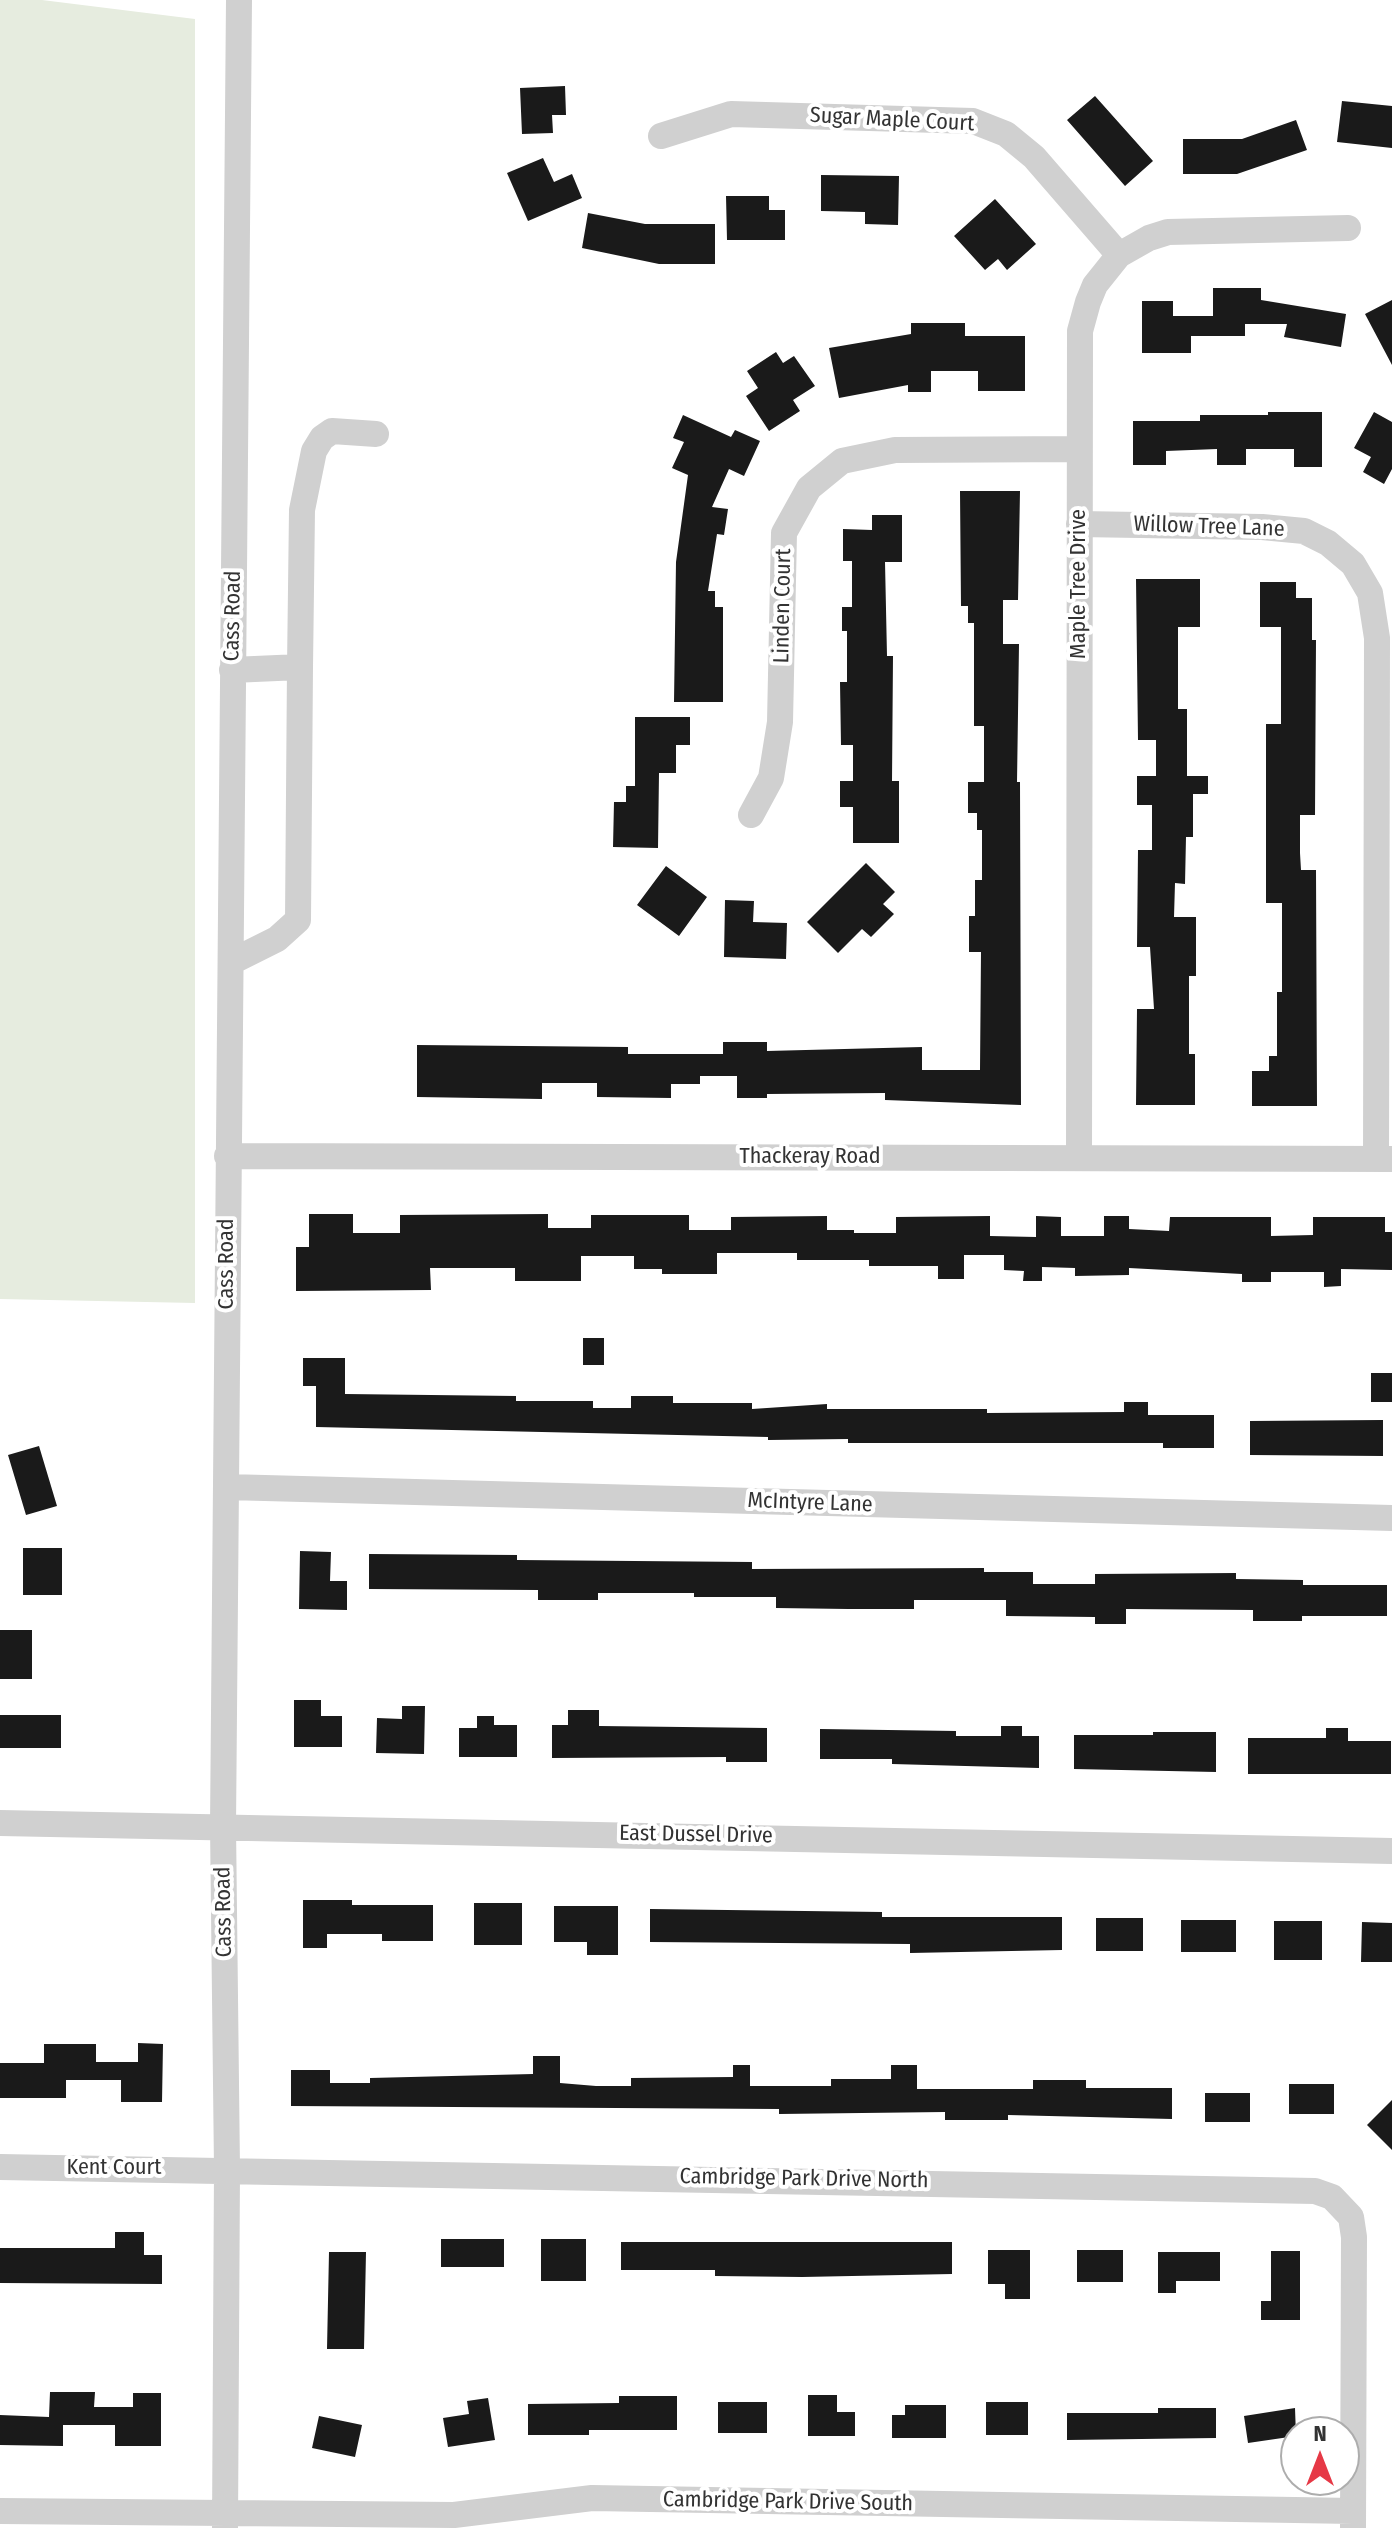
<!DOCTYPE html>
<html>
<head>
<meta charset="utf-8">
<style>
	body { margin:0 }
	#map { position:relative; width:1392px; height:2528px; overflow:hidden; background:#fff; font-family:"Fira Sans Condensed",sans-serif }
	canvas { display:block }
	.north { position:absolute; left:1280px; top:2416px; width:80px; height:80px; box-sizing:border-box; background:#fff; border:2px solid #adadad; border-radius:50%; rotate:0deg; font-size:22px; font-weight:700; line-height:32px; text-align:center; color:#333 }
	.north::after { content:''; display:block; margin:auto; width:28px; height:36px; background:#e63946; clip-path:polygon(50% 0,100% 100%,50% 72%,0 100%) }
</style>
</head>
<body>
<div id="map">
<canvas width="1392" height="2528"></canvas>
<div class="north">N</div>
</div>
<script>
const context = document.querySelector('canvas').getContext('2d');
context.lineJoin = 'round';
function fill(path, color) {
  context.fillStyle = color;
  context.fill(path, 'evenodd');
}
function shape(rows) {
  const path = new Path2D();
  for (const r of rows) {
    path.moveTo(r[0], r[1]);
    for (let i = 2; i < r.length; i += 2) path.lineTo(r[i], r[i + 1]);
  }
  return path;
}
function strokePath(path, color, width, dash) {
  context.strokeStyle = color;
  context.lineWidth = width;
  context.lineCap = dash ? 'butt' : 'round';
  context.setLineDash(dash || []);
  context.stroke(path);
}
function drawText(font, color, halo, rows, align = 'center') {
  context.font = font + ' "Fira Sans Condensed",sans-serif';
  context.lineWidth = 8;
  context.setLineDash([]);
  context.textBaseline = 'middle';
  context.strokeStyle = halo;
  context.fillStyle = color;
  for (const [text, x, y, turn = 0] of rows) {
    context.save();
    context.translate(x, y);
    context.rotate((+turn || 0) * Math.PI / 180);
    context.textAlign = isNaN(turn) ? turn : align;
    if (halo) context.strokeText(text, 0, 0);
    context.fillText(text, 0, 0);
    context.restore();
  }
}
fill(shape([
	[0,0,42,0,195,19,195,1303,0,1299]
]), '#e6ecdf');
fill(shape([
	[565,86,566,115,552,115,553,133,522,134,520,88],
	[1095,96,1153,161,1125,186,1067,120],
	[1342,101,1392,106,1392,148,1337,142],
	[1296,120,1307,150,1237,174,1183,174,1183,139,1242,139],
	[543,158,554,182,572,174,582,198,528,221,507,173],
	[821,175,899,176,898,225,865,224,865,212,821,211],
	[726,196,769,196,769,210,785,210,785,240,727,240],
	[995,199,1036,244,1007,270,998,259,985,270,954,236],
	[588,213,645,224,715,224,715,264,659,264,582,248],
	[1213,288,1261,288,1261,300,1346,314,1341,347,1284,337,1287,324,1245,324,1245,336,1191,336,1191,353,1142,353,1142,301,1173,301,1173,316,1213,316],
	[1392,300,1392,365,1365,314],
	[911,323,965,323,965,336,1025,336,1025,391,978,391,978,371,931,371,931,392,908,392,908,385,839,398,829,348,911,334],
	[776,352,783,363,794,356,815,386,793,400,800,411,769,431,746,396,758,388,747,371],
	[1268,412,1322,412,1322,467,1294,467,1294,449,1246,449,1246,465,1217,465,1217,449,1166,451,1166,465,1133,465,1133,421,1200,421,1200,415,1268,415],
	[1374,412,1392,422,1392,469,1384,484,1363,472,1371,457,1354,448],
	[683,415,731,437,735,430,760,441,744,476,729,469,712,507,728,509,724,535,717,534,708,591,715,591,715,607,723,607,723,702,674,702,676,562,688,475,672,468,684,442,673,438],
	[960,491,1020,491,1018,600,1003,600,1003,644,1019,644,1017,782,1020,782,1021,1105,885,1100,885,1093,767,1094,767,1098,737,1098,737,1076,700,1076,700,1084,671,1084,671,1098,597,1097,597,1083,542,1083,542,1099,417,1097,417,1045,628,1047,628,1054,723,1054,723,1042,767,1042,767,1051,922,1047,922,1070,980,1070,981,952,969,952,969,916,975,916,975,880,982,880,982,830,977,830,977,813,968,813,968,782,984,782,984,726,974,726,974,623,968,623,968,606,961,606],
	[872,515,902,515,902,562,885,562,887,656,893,656,892,781,899,781,899,843,853,843,853,807,840,807,840,781,853,781,853,745,841,745,840,682,847,682,847,631,842,631,842,607,852,607,852,561,843,561,843,529,872,530],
	[1136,579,1200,579,1200,627,1178,627,1178,709,1187,709,1187,776,1208,776,1208,794,1193,794,1193,837,1186,837,1185,884,1175,883,1174,917,1196,917,1196,976,1189,976,1189,1054,1195,1054,1195,1105,1136,1105,1137,1009,1154,1009,1150,947,1137,947,1138,850,1152,850,1152,805,1137,805,1137,776,1156,776,1156,740,1138,740],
	[1260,582,1296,582,1296,598,1312,598,1312,640,1316,640,1315,815,1300,815,1300,853,1301,870,1316,870,1317,1106,1252,1106,1252,1071,1269,1071,1269,1056,1277,1056,1277,992,1282,992,1282,903,1266,903,1266,724,1281,724,1281,627,1260,627],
	[635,717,690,717,690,745,676,745,676,773,659,773,658,848,613,847,614,802,626,802,626,786,635,786],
	[866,863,895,892,883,904,894,914,871,937,862,929,838,953,807,922],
	[666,866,707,897,679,936,637,905],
	[725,900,754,901,753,922,787,923,786,959,724,957],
	[309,1214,353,1214,353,1233,400,1233,400,1215,548,1214,548,1228,591,1228,591,1215,689,1215,689,1230,731,1230,731,1217,827,1216,827,1230,854,1230,854,1233,896,1233,896,1217,990,1216,990,1236,1036,1237,1036,1216,1061,1217,1061,1236,1104,1236,1104,1216,1129,1216,1129,1229,1169,1231,1170,1217,1271,1217,1271,1236,1313,1235,1313,1217,1385,1217,1385,1232,1392,1232,1392,1270,1341,1269,1341,1286,1324,1287,1324,1272,1271,1272,1271,1282,1242,1282,1242,1274,1129,1268,1129,1275,1075,1276,1075,1268,1042,1267,1042,1281,1023,1281,1024,1271,1004,1270,1004,1255,964,1255,964,1279,938,1279,938,1266,869,1266,869,1260,797,1260,797,1253,717,1253,717,1274,662,1274,662,1269,634,1269,634,1256,581,1256,581,1281,515,1281,515,1268,430,1268,431,1290,296,1291,296,1247,309,1247],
	[583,1338,604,1338,604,1365,583,1365],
	[303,1358,345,1358,345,1394,516,1396,516,1401,593,1401,593,1408,631,1408,631,1396,673,1396,673,1403,752,1403,752,1409,827,1404,827,1409,987,1409,987,1413,1124,1412,1124,1402,1148,1402,1148,1415,1214,1415,1214,1448,1163,1448,1163,1443,848,1443,848,1439,768,1440,768,1437,316,1427,316,1386,303,1386],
	[1371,1373,1392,1373,1392,1402,1371,1402],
	[1383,1420,1383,1456,1250,1455,1250,1421],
	[39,1446,57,1506,26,1515,8,1455],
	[23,1548,62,1548,62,1595,23,1595],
	[300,1551,331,1552,330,1581,347,1581,347,1610,299,1609],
	[369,1554,517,1555,517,1560,752,1562,752,1569,984,1568,984,1572,1033,1572,1033,1584,1095,1584,1095,1574,1236,1573,1236,1579,1303,1580,1303,1585,1387,1585,1387,1616,1302,1616,1302,1621,1253,1621,1253,1610,1126,1609,1126,1624,1095,1624,1095,1617,1006,1616,1006,1600,914,1600,914,1609,848,1609,776,1608,776,1597,694,1597,694,1593,598,1593,598,1600,538,1600,538,1590,369,1589],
	[0,1630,32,1630,32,1679,0,1679],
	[294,1700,321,1700,321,1716,342,1716,342,1747,294,1747],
	[402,1706,425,1706,424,1754,376,1753,377,1718,402,1719],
	[568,1710,599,1710,599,1726,767,1728,767,1762,726,1762,726,1757,552,1758,552,1725,568,1725],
	[0,1715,61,1715,61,1748,0,1748],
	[477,1716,494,1716,494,1725,517,1725,517,1757,459,1757,459,1728,477,1728],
	[1001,1726,1022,1726,1022,1736,1039,1736,1039,1768,892,1764,892,1759,820,1759,820,1729,956,1731,956,1736,1001,1736],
	[1326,1728,1348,1728,1348,1741,1391,1741,1391,1774,1248,1774,1248,1738,1326,1738],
	[1153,1732,1216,1732,1216,1772,1074,1769,1074,1735,1153,1735],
	[303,1900,352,1900,352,1905,433,1905,433,1941,382,1941,382,1934,327,1934,327,1948,303,1948],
	[474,1903,522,1903,522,1945,474,1945],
	[554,1906,618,1906,618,1955,587,1955,587,1942,554,1942],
	[650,1909,882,1912,882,1917,1062,1917,1062,1950,910,1953,910,1944,650,1942],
	[1096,1918,1143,1918,1143,1951,1096,1951],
	[1181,1920,1236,1920,1236,1952,1181,1952],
	[1274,1921,1322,1921,1322,1960,1274,1960],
	[1362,1922,1392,1923,1392,1962,1361,1962],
	[138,2043,163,2044,162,2102,121,2102,121,2080,66,2080,66,2098,0,2098,0,2063,44,2063,44,2044,96,2044,96,2062,138,2062],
	[533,2056,560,2056,560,2083,596,2086,631,2086,631,2078,733,2077,733,2065,750,2065,750,2086,831,2086,831,2079,891,2079,891,2065,917,2065,917,2089,1033,2089,1033,2080,1086,2080,1086,2088,1172,2088,1172,2119,1008,2115,1008,2120,945,2120,945,2112,779,2114,779,2109,291,2106,291,2070,330,2070,330,2083,370,2083,370,2078,533,2074],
	[1289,2084,1334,2084,1334,2114,1289,2114],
	[1205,2093,1250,2093,1250,2122,1205,2122],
	[1392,2100,1392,2150,1367,2125],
	[115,2232,144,2232,144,2255,162,2255,162,2284,0,2283,0,2248,115,2248],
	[441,2239,504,2239,504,2267,441,2267],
	[541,2239,586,2239,586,2281,541,2281],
	[621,2242,952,2242,952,2274,802,2277,715,2276,715,2270,621,2270],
	[988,2250,1030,2250,1030,2299,1005,2299,1005,2284,988,2284],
	[1077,2250,1123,2250,1123,2282,1077,2282],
	[1271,2251,1300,2251,1300,2320,1261,2320,1261,2301,1271,2301],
	[329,2252,366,2252,364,2349,327,2349],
	[1158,2252,1220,2252,1220,2281,1176,2281,1176,2293,1158,2293],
	[50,2392,95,2392,94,2407,133,2407,133,2393,161,2393,161,2446,115,2446,115,2425,63,2425,63,2446,0,2445,0,2415,49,2417],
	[808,2395,837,2395,837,2412,855,2412,855,2436,808,2436],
	[619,2396,677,2396,677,2430,589,2430,589,2435,528,2435,528,2404,619,2403],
	[488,2398,495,2440,448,2447,443,2418,469,2414,467,2401],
	[718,2402,767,2402,767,2433,718,2433],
	[986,2402,1028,2402,1028,2435,986,2435],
	[905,2405,946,2405,946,2438,892,2438,892,2415,905,2415],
	[1158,2408,1216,2408,1216,2438,1067,2440,1067,2413,1158,2413],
	[1295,2408,1296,2436,1248,2443,1244,2416],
	[319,2416,362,2425,355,2457,312,2448]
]), '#1a1a1a');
strokePath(shape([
	[661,136,731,114,973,121,1006,134,1034,157,1119,255],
	[1079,524,1262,527,1304,531,1328,543,1353,564,1370,593,1377,638,1376,1159],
	[300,667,302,510,314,451,322,438,332,431,376,434],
	[751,815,771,778,780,722,784,533,809,488,842,461,895,450,1079,449],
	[231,962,277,939,298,920,300,667,232,670],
	[227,1156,1392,1159],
	[1079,1158,1080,331,1088,302,1095,285,1119,255,1149,238,1168,232,1348,228],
	[227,1487,1392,1518],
	[0,1823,1392,1851],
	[0,2167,1315,2191,1332,2197,1351,2217,1354,2237,1353,2528],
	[0,2511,454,2515,592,2498,1353,2511],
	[225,2528,227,2169,223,1825,239,0]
]), '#d0d0d0', 26);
drawText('22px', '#333', '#fff', [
	["Sugar Maple Court",892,120,3],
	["Willow Tree Lane",1209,527,2],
	["Maple Tree Drive",1079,584,-90],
	["Linden Court",783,606,-89],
	["Cass Road",233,616,-89],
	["Thackeray Road",810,1157],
	["Cass Road",227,1264,-90],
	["McIntyre Lane",810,1503,2],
	["East Dussel Drive",696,1835,1],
	["Cass Road",224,1912,-91],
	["Kent Court",114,2168],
	["Cambridge Park Drive North",804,2179,1],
	["Cambridge Park Drive South",788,2502,1]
]);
</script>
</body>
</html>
